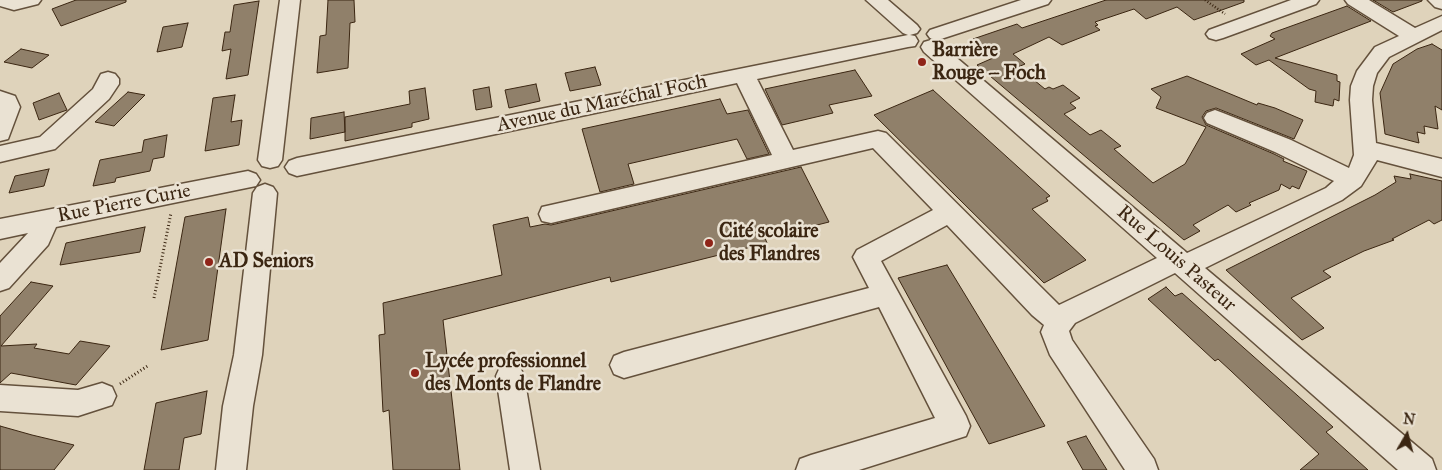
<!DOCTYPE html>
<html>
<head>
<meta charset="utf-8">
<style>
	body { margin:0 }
	#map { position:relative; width:1442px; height:470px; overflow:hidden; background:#dfd3bb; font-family:"IM FELL Great Primer",serif }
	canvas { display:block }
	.north { position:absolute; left:1382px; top:410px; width:50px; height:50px; -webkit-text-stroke:4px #eae2d3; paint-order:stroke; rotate:8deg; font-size:14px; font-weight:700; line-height:20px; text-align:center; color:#3b2612 }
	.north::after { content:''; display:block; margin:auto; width:18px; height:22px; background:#3b2612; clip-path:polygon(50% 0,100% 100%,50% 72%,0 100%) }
</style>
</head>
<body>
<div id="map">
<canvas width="1442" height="470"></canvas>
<div class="north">N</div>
</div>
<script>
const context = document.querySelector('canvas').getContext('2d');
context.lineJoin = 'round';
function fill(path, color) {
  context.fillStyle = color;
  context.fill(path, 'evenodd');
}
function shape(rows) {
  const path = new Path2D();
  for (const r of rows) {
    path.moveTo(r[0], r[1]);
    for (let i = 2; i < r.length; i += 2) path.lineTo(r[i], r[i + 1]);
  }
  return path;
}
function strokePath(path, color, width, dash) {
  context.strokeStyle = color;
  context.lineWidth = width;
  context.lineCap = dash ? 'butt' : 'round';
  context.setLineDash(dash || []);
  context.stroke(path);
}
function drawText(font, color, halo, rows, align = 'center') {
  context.font = font + ' "IM FELL Great Primer",serif';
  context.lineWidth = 5;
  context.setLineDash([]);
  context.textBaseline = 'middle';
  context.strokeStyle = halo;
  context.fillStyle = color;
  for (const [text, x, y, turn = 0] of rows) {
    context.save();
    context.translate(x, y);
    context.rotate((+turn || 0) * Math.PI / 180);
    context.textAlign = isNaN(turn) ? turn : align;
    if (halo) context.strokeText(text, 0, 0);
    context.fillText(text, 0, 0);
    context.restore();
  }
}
const building = shape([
	[76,0,126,0,126,2,61,26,52,9,76,0],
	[328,0,354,0,355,22,350,23,348,68,317,73,320,36,326,35,328,0],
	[1106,0,1244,0,1244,2,1194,20,1177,7,1146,19,1134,9,1095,22,1098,25,1095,26,1100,30,1062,45,1049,37,1013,54,1025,64,1018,67,1045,89,1049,87,1053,89,1063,85,1080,98,1070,103,1076,108,1064,114,1090,135,1101,130,1121,146,1114,149,1153,183,1185,164,1206,127,1156,108,1161,97,1151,89,1187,76,1257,105,1258,103,1275,108,1303,120,1294,139,1216,108,1206,111,1202,117,1206,125,1274,154,1284,159,1283,161,1307,171,1299,189,1292,186,1290,189,1281,184,1279,190,1249,203,1251,205,1236,212,1228,205,1193,225,1200,231,1184,240,977,65,993,58,973,39,1017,24,1022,28,1106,0],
	[1373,0,1422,0,1422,1,1393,12,1373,0],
	[259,1,248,75,226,79,231,49,222,51,225,32,230,32,234,5,259,1],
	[1347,6,1371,21,1275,58,1337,75,1337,81,1340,82,1339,101,1334,99,1333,106,1315,102,1316,91,1309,89,1269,60,1256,65,1241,54,1275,39,1270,36,1272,33,1347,6],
	[188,23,182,47,157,52,163,27,188,23],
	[1432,44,1442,50,1442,110,1435,106,1438,129,1424,126,1425,134,1417,132,1419,143,1385,134,1380,93,1393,64,1417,49,1432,44],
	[21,49,49,55,32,68,4,62,21,49],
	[595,67,601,85,570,91,565,73,595,67],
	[855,70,872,96,829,105,833,113,782,125,765,89,855,70],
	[536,84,540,101,509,108,505,90,536,84],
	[489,87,492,107,476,110,473,90,489,87],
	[425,88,429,119,412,123,412,127,345,141,345,117,410,104,409,91,425,88],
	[933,90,1050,196,1046,198,1048,201,1032,209,1086,260,1044,283,874,115,933,90],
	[128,92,145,95,114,126,95,122,128,92],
	[59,93,67,110,39,120,33,103,59,93],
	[235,95,231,122,242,120,239,145,205,151,213,98,235,95],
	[720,99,727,114,748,110,769,154,747,159,737,139,628,164,634,184,600,192,582,129,720,99],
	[344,112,345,132,310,139,311,118,344,112],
	[167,135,164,157,153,159,150,171,116,178,115,182,93,186,100,160,142,152,144,140,167,135],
	[801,167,829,222,765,238,767,243,611,282,610,277,443,320,460,470,393,470,389,410,383,412,379,335,385,334,383,303,502,275,493,225,528,217,530,227,545,224,551,225,801,167],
	[49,169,44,186,9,193,15,176,49,169],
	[1410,174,1442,181,1442,220,1434,224,1429,220,1392,239,1394,240,1364,251,1323,271,1331,277,1291,298,1324,328,1302,340,1226,270,1375,195,1396,182,1394,176,1411,179,1410,174],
	[226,209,208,340,161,350,185,217,226,209],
	[145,227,140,252,60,265,66,243,145,227],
	[947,265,1045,426,989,444,898,278,947,265],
	[31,282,53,286,1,346,37,344,34,348,69,354,80,341,110,346,76,385,11,373,0,383,0,316,31,282],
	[1166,287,1175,296,1182,293,1333,427,1326,432,1368,470,1300,470,1319,454,1231,371,1218,359,1215,361,1148,299,1166,287],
	[207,391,201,434,184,438,179,470,144,470,156,403,207,391],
	[0,426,32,435,74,445,54,470,0,470,0,426],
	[1086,436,1092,446,1107,470,1083,470,1067,442,1086,436]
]);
fill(building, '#90806a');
strokePath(building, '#3b2612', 1);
const minor = shape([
	[0,0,41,0,38,4,14,10,0,6,0,0],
	[280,0,300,0,282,160,278,166,270,168,262,166,258,160,280,0],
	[866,0,888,0,917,25,920,29,917,33,910,35,915,36,918,41,915,46,908,47,757,79,793,150,878,131,886,133,1059,305,1157,258,924,52,921,47,924,42,931,40,938,42,1187,253,1326,188,1334,181,1275,152,1207,123,1204,118,1207,113,1215,110,1223,113,1291,140,1349,168,1354,155,1350,100,1351,86,1357,71,1375,47,1399,36,1348,4,1345,0,1369,0,1415,28,1442,16,1442,30,1389,57,1377,73,1373,86,1372,100,1376,143,1442,159,1442,177,1377,160,1361,186,1342,200,1205,268,1432,459,1436,470,1398,470,1175,273,1075,323,1069,331,1072,340,1154,459,1158,470,1125,470,1050,355,1041,332,1044,325,1032,315,947,225,881,261,966,416,970,426,966,436,859,470,796,470,800,459,811,455,935,418,879,307,624,378,614,374,610,365,614,356,624,352,869,288,853,257,857,250,933,210,873,148,551,223,542,221,539,214,542,207,551,205,772,155,737,83,297,176,289,173,285,167,289,161,297,158,908,35,903,33,866,0],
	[1021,0,1051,0,1048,4,944,38,937,40,930,38,927,34,930,30,1021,0],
	[1291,0,1319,0,1316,4,1223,38,1216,40,1209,38,1206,34,1209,30,1291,0],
	[1428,0,1442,0,1442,9,1435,7,1428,0],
	[108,72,115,74,119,79,119,84,109,99,55,149,0,162,0,146,40,137,93,89,101,74,108,72],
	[0,91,15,96,20,107,8,139,0,141,0,91],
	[248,171,256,174,260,180,256,186,56,227,48,245,9,288,0,291,0,263,28,233,0,239,0,219,248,171],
	[265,184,273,187,277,193,262,355,253,406,246,470,216,470,223,406,234,355,253,193,257,187,265,184],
	[510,363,520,367,524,376,540,470,510,470,496,376,500,367,510,363],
	[102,383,112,387,116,396,112,405,78,416,0,411,0,385,78,390,102,383]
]);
strokePath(minor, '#64513c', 3);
strokePath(shape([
	[1205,0,1225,14]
]), '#3b2612', 2.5, [1, 2]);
strokePath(shape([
	[154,298,171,213],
	[120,384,149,365]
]), '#3b2612', 3, [1, 2.5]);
fill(minor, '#eae2d3');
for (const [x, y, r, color] of [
	[922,62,5,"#8f2418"],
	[709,243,5,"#8f2418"],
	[209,262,5,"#8f2418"],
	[415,373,5,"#8f2418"]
]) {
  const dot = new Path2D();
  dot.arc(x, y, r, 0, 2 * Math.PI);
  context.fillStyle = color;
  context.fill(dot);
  strokePath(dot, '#eae2d3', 2);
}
drawText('bold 20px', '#3b2612', '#eae2d3', [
	["Barrière",932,51],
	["Rouge – Foch",932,74],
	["Cité scolaire",719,232],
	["des Flandres",719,255],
	["AD Seniors",219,262],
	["Lycée professionnel",425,362],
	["des Monts de Flandre",425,385]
], 'left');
drawText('20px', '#3b2612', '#eae2d3', [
	["Avenue du Maréchal Foch",602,104,-12],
	["Rue Pierre Curie",124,204,-11],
	["Rue Louis Pasteur",1176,259,41]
]);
</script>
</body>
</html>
